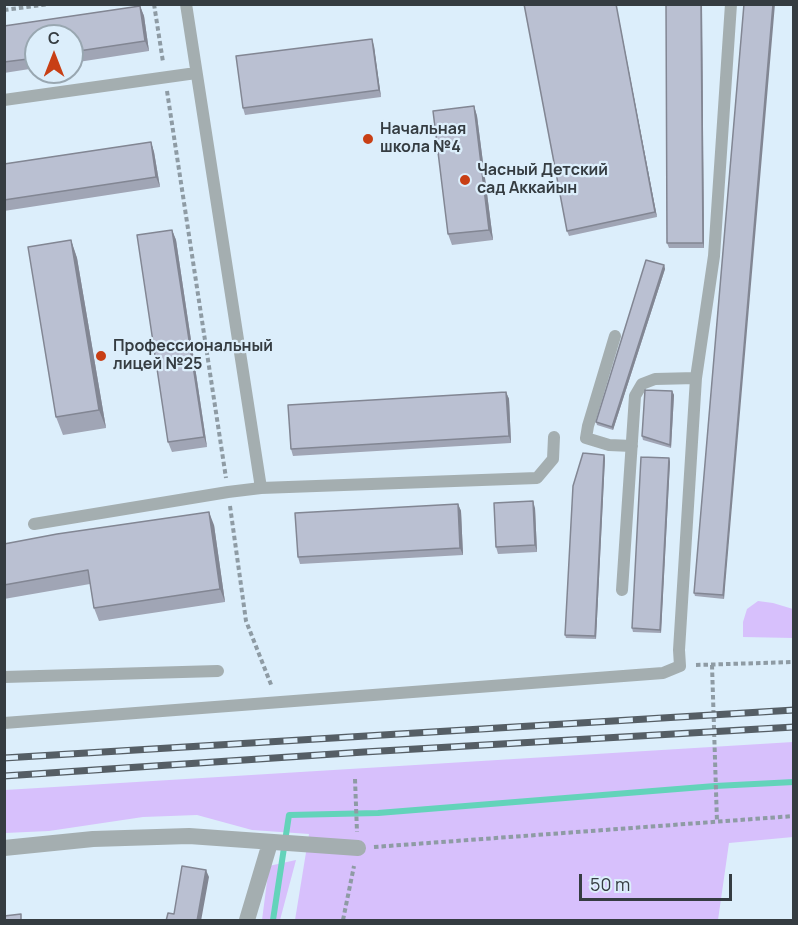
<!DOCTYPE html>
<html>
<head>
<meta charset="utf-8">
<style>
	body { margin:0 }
	#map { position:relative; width:798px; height:925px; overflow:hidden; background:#dceefb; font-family:Manrope,sans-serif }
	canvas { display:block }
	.frame { position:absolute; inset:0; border:6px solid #353c41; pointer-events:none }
	.north { position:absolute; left:24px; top:24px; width:60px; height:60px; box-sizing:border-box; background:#dceefb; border:2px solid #99a7b1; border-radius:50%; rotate:0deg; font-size:16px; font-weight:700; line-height:24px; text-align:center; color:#353c41 }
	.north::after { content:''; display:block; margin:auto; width:21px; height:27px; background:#c83f15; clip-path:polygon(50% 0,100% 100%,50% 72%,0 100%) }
	.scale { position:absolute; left:579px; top:874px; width:153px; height:27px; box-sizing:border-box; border:3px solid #353c41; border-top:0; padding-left:8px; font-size:18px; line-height:21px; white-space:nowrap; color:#353c41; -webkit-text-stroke:4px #dceefb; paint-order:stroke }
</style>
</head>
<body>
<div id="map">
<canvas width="798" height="925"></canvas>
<div class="frame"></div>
<div class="north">С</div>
<div class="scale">50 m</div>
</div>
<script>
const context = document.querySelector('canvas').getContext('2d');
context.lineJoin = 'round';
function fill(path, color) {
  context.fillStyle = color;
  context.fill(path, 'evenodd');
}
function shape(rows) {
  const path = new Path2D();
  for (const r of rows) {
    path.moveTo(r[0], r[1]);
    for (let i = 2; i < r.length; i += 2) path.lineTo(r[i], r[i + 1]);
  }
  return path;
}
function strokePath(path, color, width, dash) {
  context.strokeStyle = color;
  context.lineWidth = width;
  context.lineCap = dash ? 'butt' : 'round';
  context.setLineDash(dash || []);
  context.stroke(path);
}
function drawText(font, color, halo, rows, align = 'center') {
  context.font = font + ' Manrope,sans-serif';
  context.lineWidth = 4.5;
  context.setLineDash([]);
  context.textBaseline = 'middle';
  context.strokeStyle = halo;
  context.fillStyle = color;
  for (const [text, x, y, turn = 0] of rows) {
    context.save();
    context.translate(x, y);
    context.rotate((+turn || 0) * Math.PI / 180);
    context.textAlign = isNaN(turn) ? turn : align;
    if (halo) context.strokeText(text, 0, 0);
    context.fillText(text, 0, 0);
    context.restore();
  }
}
fill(shape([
	[758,601,773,603,793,609,793,638,743,637,743,622,747,609],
	[793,742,793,837,729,843,718,920,295,920,309,834,252,830,197,815,143,817,49,831,5,833,5,790],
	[296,860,280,920,262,920,269,866]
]), '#d7c0fc');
strokePath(shape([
	[273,920,289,815,378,813,715,786,794,782]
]), '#63d3ba', 6);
strokePath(shape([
	[154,4,163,62],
	[4,10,49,4],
	[167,91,226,478],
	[230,506,246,621,272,687],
	[696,665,794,662],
	[712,665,717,822],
	[355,779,357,832],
	[374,847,794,816],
	[343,920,354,866]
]), '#8e9ba4', 4, [4.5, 3]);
strokePath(shape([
	[186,4,261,488],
	[4,100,196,73],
	[615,336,588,426,586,438,609,445,632,446],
	[34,524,228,492,261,488,537,478,553,459,554,437],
	[622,590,635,396,642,384,655,379,696,378],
	[4,677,218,671],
	[4,723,663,673,680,666,679,650,696,378,714,256,731,4]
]), '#a4aeb0', 12);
strokePath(shape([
	[4,848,93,839,189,836,358,848],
	[247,920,270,843]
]), '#a4aeb0', 16);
const rail = shape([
	[4,758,794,710],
	[4,776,364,752,794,727]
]);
strokePath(rail, '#555e65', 7);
strokePath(rail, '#dceefb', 4.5, [14]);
fill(shape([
	[616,4,657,217,569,236,567,231],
	[666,4,702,4,704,248,669,248,667,243],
	[744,4,724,599,695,596,694,593],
	[140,6,144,16,149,51,72,63,72,36,36,36,36,68,4,73,4,26],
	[374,46,381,97,245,115,243,108],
	[474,106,477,116,493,240,452,245,448,234],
	[151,142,154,152,160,187,4,211,4,164],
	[172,230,176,240,207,447,172,452,168,442],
	[71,240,77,258,106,428,63,435,56,417],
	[664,265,665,269,613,430,597,425,596,422],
	[672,391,674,395,671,448,643,440,642,436],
	[506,392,509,399,511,443,293,456,291,449],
	[604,455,605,458,596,639,566,638,565,635],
	[669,458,670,462,661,633,633,632,632,628],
	[458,504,461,511,463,555,300,564,298,557],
	[535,508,537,552,498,554,496,547],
	[214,525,225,602,99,621,94,608,90,584,4,599,4,544]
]), '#a0a5b5');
fill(shape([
	[616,4,657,217,655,212],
	[701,4,702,4,704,248,703,243],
	[773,4,775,4,724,599,723,595],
	[140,6,144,16,149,51,145,41],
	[372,39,374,46,381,97,379,90],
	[474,106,477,116,493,240,489,230],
	[151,142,154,152,160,187,156,177],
	[172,230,176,240,207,447,204,437],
	[71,240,77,258,106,428,99,410],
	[664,265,665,269,613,430,612,427],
	[672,391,674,395,671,448,670,445],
	[506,392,509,399,511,443,509,436],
	[604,455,605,458,596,639,595,636],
	[669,458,670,462,661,633,660,630],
	[533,501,535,508,537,552,535,545],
	[458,504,461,511,463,555,460,548],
	[209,512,214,525,225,602,220,589],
	[206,870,209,877,201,921,197,921]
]), '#828693');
const building = shape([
	[524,4,616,4,655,212,567,231,524,4],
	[666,4,701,4,703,243,667,243,666,4],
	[744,4,773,4,723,595,694,593,744,4],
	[140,6,145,41,72,52,72,36,36,36,36,58,4,62,4,26,140,6],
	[372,39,379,90,243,108,236,56,372,39],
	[474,106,489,230,448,234,433,111,474,106],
	[151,142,156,177,4,200,4,164,151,142],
	[172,230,204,437,168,442,137,235,172,230],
	[71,240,99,410,56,417,28,247,71,240],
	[646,260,664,265,612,427,596,422,646,260],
	[645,390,672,391,670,445,642,436,645,390],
	[506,392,509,436,291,449,288,405,506,392],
	[583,453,604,455,595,636,565,635,573,486,583,453],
	[641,457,669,458,660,630,632,628,641,457],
	[533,501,535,545,496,547,494,503,533,501],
	[458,504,460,548,298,557,295,513,458,504],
	[209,512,220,589,94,608,88,570,4,585,4,544,57,534,209,512],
	[182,866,206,870,197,921,166,921,168,913,174,914,182,866],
	[21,914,21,921,4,921,4,916,21,914]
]);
fill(building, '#bac0d2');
strokePath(building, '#828693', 1.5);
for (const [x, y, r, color] of [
	[368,139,6,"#c83f15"],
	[465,180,6,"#c83f15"],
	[101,356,6,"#c83f15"]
]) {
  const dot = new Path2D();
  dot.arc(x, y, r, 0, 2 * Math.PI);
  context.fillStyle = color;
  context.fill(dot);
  strokePath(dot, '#dceefb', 2);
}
drawText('bold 16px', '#353c41', '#dceefb', [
	["Начальная",380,130],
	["школа №4",380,148],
	["Часный Детский",477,171],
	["сад Аккайын",477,189],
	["Профессиональный",113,347],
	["лицей №25",113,365]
], 'left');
</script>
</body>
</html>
